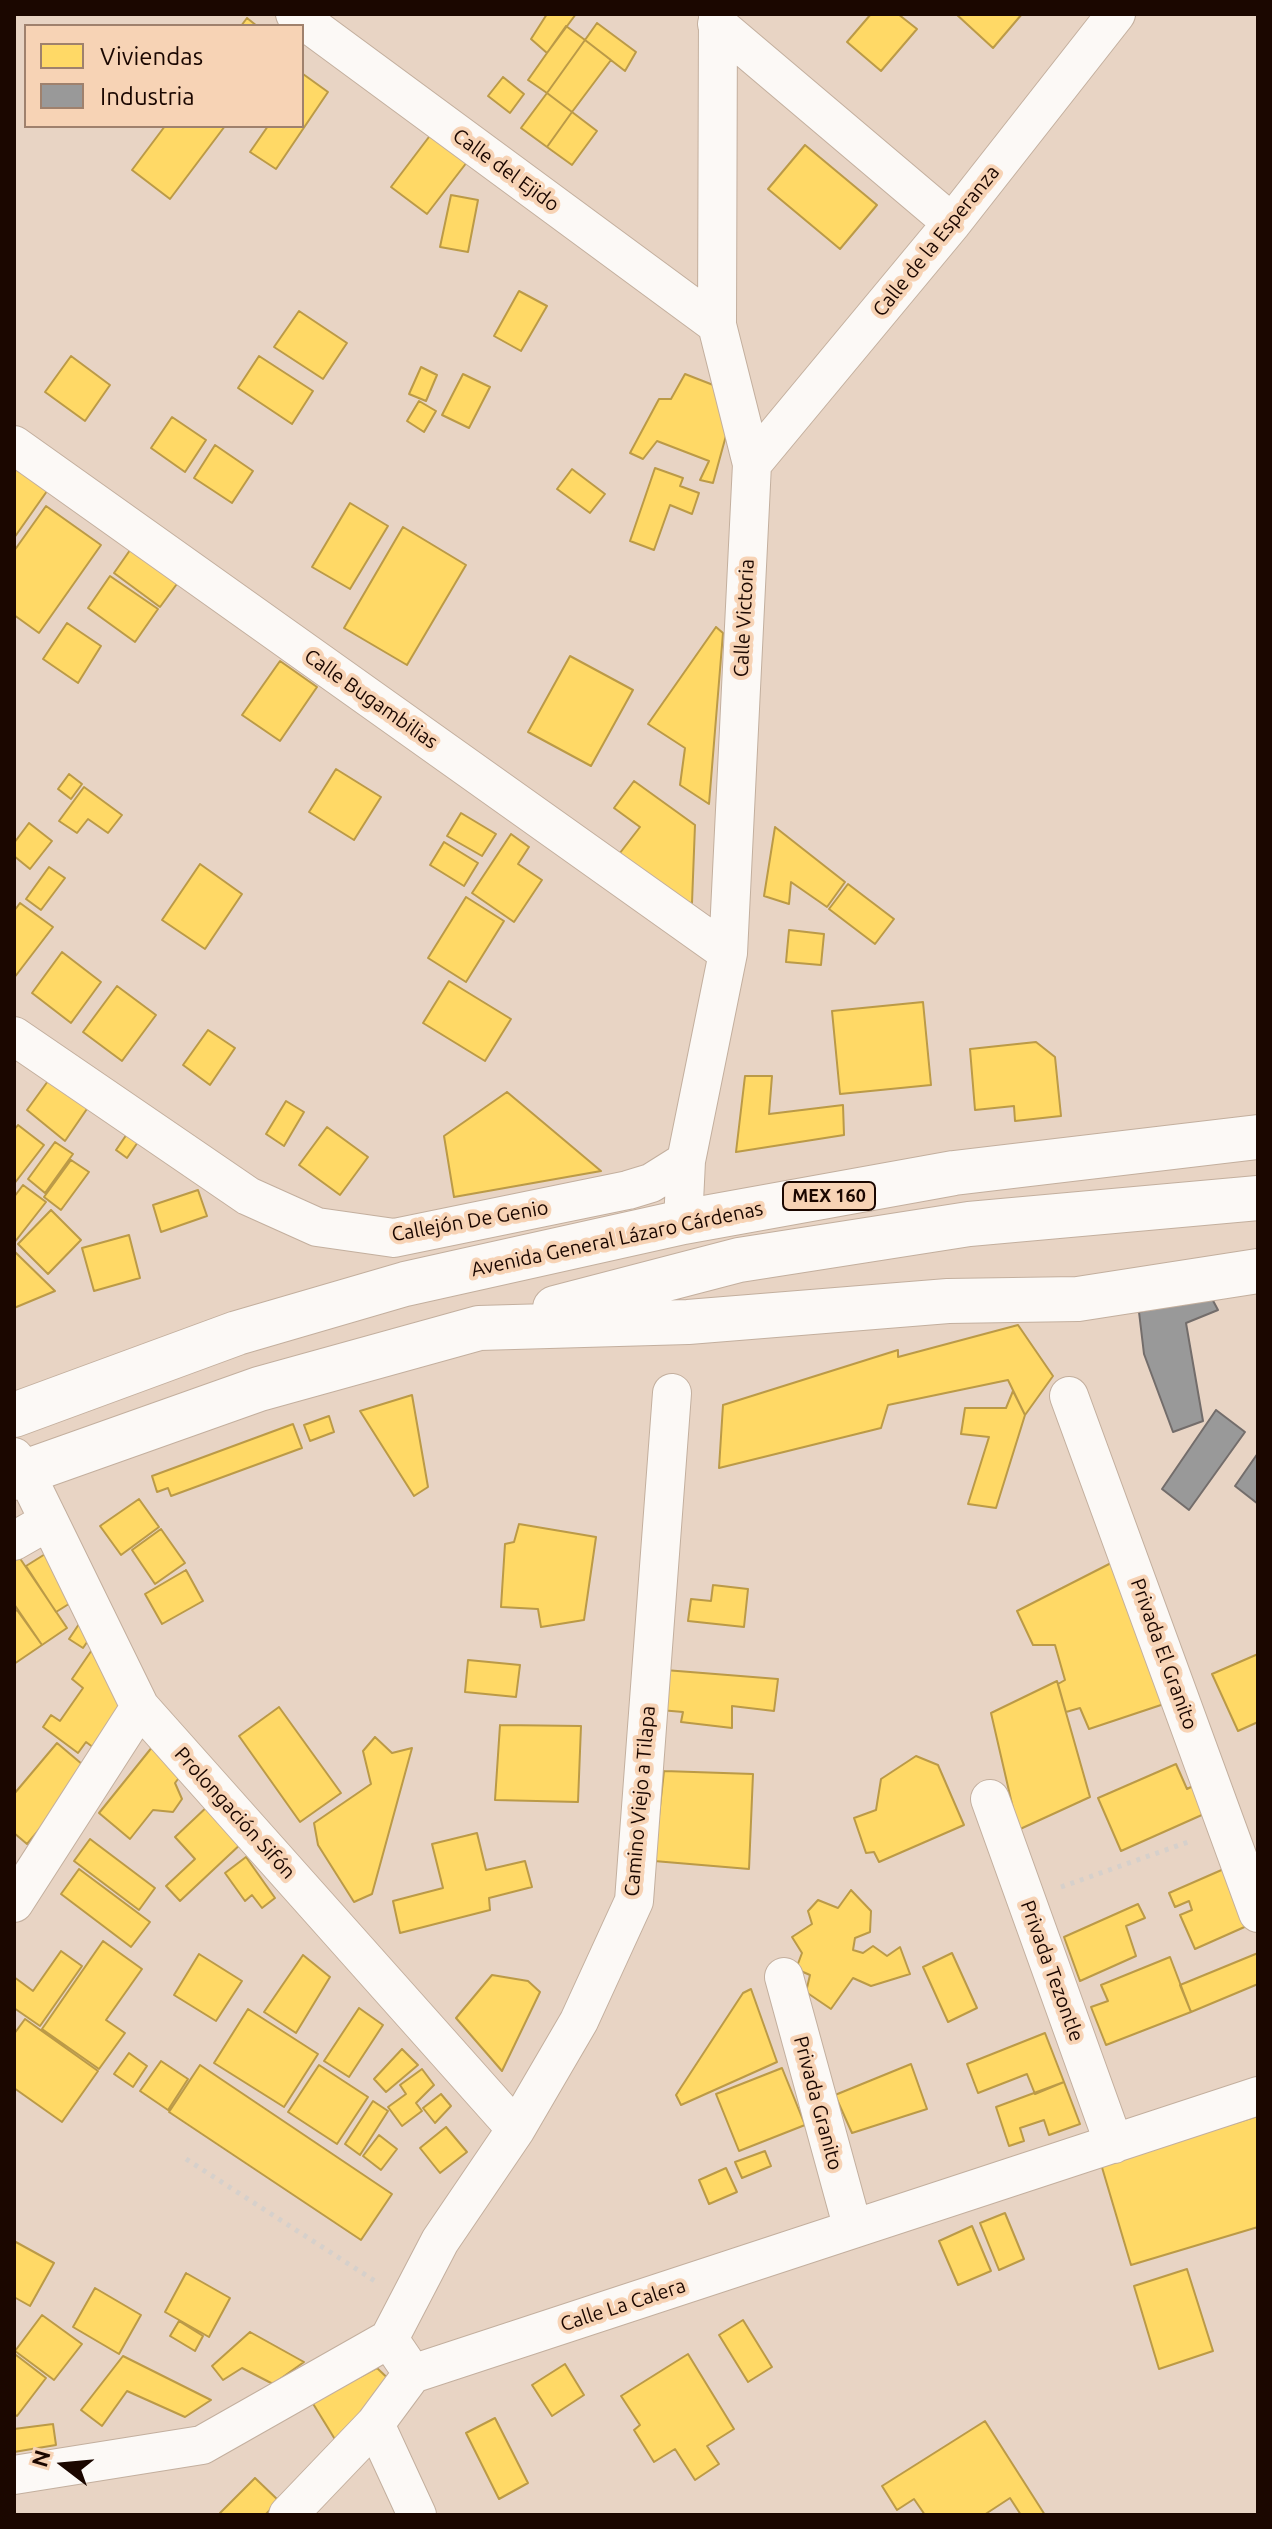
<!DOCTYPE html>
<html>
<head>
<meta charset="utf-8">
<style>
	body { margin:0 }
	#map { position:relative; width:1272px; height:2529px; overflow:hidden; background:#e8d4c4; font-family:Ubuntu,sans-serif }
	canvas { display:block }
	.frame { position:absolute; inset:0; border:16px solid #1b0700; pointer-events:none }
	.legend { position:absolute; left:24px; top:24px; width:280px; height:104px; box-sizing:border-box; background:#f7d3b5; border:2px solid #9f816d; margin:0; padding:10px 14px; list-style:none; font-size:24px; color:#1b0700 }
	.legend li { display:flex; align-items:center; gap:16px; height:40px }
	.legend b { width:40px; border:2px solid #9f816d }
	.north { position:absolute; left:24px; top:2425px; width:80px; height:80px; -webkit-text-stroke:6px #f7d3b5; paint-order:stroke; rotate:286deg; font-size:22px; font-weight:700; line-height:32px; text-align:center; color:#1b0700 }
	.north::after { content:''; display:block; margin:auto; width:28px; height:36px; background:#1b0700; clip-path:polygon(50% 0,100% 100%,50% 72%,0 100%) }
</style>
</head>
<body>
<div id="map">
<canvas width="1272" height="2529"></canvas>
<div class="frame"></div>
<ul class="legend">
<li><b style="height:22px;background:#ffd966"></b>Viviendas</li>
<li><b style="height:22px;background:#999"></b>Industria</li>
</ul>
<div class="north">N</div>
</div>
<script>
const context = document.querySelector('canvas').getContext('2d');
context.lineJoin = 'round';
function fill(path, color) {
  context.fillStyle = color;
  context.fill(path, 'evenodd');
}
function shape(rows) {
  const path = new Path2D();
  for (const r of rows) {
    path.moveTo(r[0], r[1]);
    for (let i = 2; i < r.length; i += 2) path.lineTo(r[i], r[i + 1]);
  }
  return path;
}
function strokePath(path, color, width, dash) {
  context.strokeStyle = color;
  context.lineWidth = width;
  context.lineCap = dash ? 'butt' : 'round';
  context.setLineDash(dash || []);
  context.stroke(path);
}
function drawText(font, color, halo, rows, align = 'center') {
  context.font = font + ' Ubuntu,sans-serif';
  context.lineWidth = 8;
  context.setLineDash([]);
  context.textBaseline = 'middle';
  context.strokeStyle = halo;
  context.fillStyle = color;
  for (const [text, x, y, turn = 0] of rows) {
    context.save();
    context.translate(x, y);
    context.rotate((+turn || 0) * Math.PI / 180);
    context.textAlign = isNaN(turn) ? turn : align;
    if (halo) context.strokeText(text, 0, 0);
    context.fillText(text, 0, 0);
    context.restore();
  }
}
const homes = shape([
	[547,14,576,14,547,53,531,39,547,14],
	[871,14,898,14,917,29,881,71,847,42,871,14],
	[956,14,1022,14,993,48,956,14],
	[247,18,257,26,241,26,247,18],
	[597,23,636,52,625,71,585,40,597,23],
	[566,26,585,40,547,93,528,80,566,26],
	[585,40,611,60,572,112,547,93,585,40],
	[303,74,328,92,276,169,250,152,268,126,302,126,303,74],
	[503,77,524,94,510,113,488,96,503,77],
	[547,93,572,112,547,147,521,128,547,93],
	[572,112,597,131,572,165,547,147,572,112],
	[438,125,474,153,427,214,391,187,438,125],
	[165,126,225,126,170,199,132,170,165,126],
	[805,145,877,205,840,249,768,189,805,145],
	[451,195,478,200,468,252,440,247,451,195],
	[519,291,547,306,521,351,494,336,519,291],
	[299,311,347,343,323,379,274,347,299,311],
	[71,356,110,385,85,421,45,392,71,356],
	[259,356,313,391,292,424,238,388,259,356],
	[421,367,437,375,426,401,409,394,421,367],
	[463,374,490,387,469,428,442,415,463,374],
	[685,374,726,390,730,421,713,483,700,480,709,461,657,441,643,459,630,453,659,399,671,399,685,374],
	[419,401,436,411,424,432,407,421,419,401],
	[172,417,206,440,185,472,151,448,172,417],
	[215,445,253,471,232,503,194,478,215,445],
	[14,457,52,484,14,538,14,457],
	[655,468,683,478,680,486,699,493,692,514,670,505,654,550,630,541,655,468],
	[572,469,605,494,590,513,557,489,572,469],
	[350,503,388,526,350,589,312,567,350,503],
	[46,506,101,545,39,633,14,615,14,551,46,506],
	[403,527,466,565,407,665,344,628,403,527],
	[135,543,182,577,160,607,114,573,135,543],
	[110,576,158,609,135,642,88,608,110,576],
	[67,623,101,646,78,683,43,659,67,623],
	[716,627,723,633,709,804,680,785,685,748,648,724,716,627],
	[570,656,633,690,591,766,528,732,570,656],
	[280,661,317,687,280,741,242,715,280,661],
	[336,769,381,797,354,840,309,812,336,769],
	[69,774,82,784,71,799,58,789,69,774],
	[634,781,695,825,692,903,670,901,613,862,640,827,614,808,634,781],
	[84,787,122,815,108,833,88,819,77,833,59,821,84,787],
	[461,813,496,834,482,856,447,836,461,813],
	[29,823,52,841,30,869,14,856,14,843,29,823],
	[775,827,845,882,827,907,791,882,789,904,764,896,775,827],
	[511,834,529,847,518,864,542,880,514,922,472,893,511,834],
	[444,842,478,863,464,886,430,865,444,842],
	[200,864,242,894,205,949,162,920,200,864],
	[49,867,65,878,41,910,26,899,49,867],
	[848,884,894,919,875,944,829,909,848,884],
	[466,897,504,921,466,982,428,958,466,897],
	[20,903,53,927,14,978,14,911,20,903],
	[789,930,824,934,821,965,786,962,789,930],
	[62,952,101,982,71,1023,32,993,62,952],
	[449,981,511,1019,485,1061,423,1023,449,981],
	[117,986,156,1015,122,1061,83,1032,117,986],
	[923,1002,931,1085,840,1094,832,1011,923,1002],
	[208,1030,235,1048,210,1085,183,1065,208,1030],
	[1036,1042,1055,1057,1061,1116,1015,1121,1014,1106,975,1110,970,1049,1036,1042],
	[53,1074,91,1103,65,1141,27,1110,53,1074],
	[745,1076,772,1076,769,1114,843,1105,844,1135,736,1152,745,1076],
	[507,1092,601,1171,454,1197,444,1136,507,1092],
	[286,1101,304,1112,284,1146,266,1134,286,1101],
	[18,1125,44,1145,14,1184,14,1130,18,1125],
	[327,1127,368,1157,340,1195,299,1165,327,1127],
	[129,1131,140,1139,127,1158,116,1150,129,1131],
	[55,1142,73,1154,45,1193,28,1179,55,1142],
	[71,1160,89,1172,61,1210,44,1197,71,1160],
	[23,1185,46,1202,14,1243,14,1197,23,1185],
	[198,1190,207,1216,161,1232,153,1205,198,1190],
	[51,1210,81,1240,48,1274,18,1244,51,1210],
	[129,1235,140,1278,94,1291,82,1248,129,1235],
	[14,1251,55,1291,14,1308,14,1251],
	[1018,1325,1053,1376,1025,1415,1008,1380,888,1405,881,1428,719,1468,723,1405,898,1350,898,1357,1018,1325],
	[1013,1391,1025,1415,996,1508,968,1504,989,1437,961,1434,965,1408,1006,1408,1013,1391],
	[412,1395,428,1487,414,1496,360,1411,412,1395],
	[329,1416,334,1432,310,1441,304,1425,329,1416],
	[293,1424,302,1448,171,1496,168,1488,157,1492,152,1476,293,1424],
	[139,1499,159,1527,121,1555,100,1526,139,1499],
	[519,1524,596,1537,584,1620,541,1627,538,1609,501,1607,505,1544,514,1542,519,1524],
	[161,1529,185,1563,155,1584,132,1550,161,1529],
	[50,1551,80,1597,56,1612,26,1566,50,1551],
	[17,1554,67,1628,42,1645,14,1604,14,1557,17,1554],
	[1117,1560,1173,1701,1089,1729,1080,1708,1066,1712,1058,1684,1065,1680,1055,1645,1033,1645,1017,1611,1117,1560],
	[186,1570,203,1601,162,1624,145,1594,186,1570],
	[713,1585,748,1589,744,1627,688,1621,691,1599,711,1601,713,1585],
	[17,1610,42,1645,14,1664,14,1612,17,1610],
	[85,1615,96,1629,83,1648,69,1639,85,1615],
	[96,1644,131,1697,94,1748,86,1742,78,1753,43,1727,51,1715,60,1721,83,1688,72,1679,96,1644],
	[1258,1654,1258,1722,1238,1731,1212,1674,1258,1654],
	[468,1660,520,1665,516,1697,465,1692,468,1660],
	[665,1670,778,1679,774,1711,732,1706,732,1728,681,1722,683,1712,660,1710,665,1670],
	[1057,1681,1090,1797,1018,1830,991,1713,1057,1681],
	[279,1707,341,1793,300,1822,239,1736,279,1707],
	[500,1725,581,1726,578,1802,495,1800,500,1725],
	[375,1737,392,1753,412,1748,372,1894,354,1902,318,1845,314,1823,371,1784,363,1751,375,1737],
	[157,1741,184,1771,175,1783,182,1799,173,1812,153,1810,130,1839,99,1813,157,1741],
	[57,1743,89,1770,27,1844,14,1833,14,1794,57,1743],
	[916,1756,938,1765,964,1825,879,1862,874,1852,866,1853,854,1818,876,1810,881,1779,916,1756],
	[1176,1764,1187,1789,1201,1782,1213,1810,1121,1851,1098,1798,1176,1764],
	[664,1771,753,1774,749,1869,654,1861,664,1771],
	[210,1804,244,1841,180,1901,166,1886,195,1859,175,1837,210,1804],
	[477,1833,486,1870,525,1861,532,1887,489,1898,490,1910,400,1933,393,1901,443,1888,432,1844,477,1833],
	[90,1839,155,1888,139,1910,74,1861,90,1839],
	[246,1857,275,1898,262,1908,252,1895,245,1901,225,1873,246,1857],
	[1233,1865,1258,1921,1195,1949,1180,1915,1192,1910,1189,1901,1175,1907,1169,1893,1233,1865],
	[79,1869,150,1922,131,1947,61,1894,79,1869],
	[851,1890,871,1911,870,1932,855,1938,853,1950,863,1953,873,1946,887,1956,900,1947,910,1974,871,1986,853,1978,831,2009,806,1992,810,1975,796,1969,802,1953,792,1937,812,1924,808,1911,818,1900,838,1908,851,1890],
	[1138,1904,1145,1918,1126,1926,1136,1956,1080,1981,1064,1937,1138,1904],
	[103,1941,142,1969,106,2020,125,2033,99,2069,42,2029,103,1941],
	[61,1951,82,1966,40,2026,14,2008,14,1977,33,1991,61,1951],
	[952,1953,977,2008,948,2022,923,1967,952,1953],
	[1258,1953,1258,1984,1191,2012,1180,1985,1258,1953],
	[199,1954,242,1981,216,2021,174,1995,199,1954],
	[303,1955,330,1977,296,2033,264,2012,303,1955],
	[1170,1957,1191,2012,1106,2045,1091,2007,1108,2001,1101,1985,1170,1957],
	[492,1975,528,1981,540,1992,502,2071,456,2018,492,1975],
	[751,1989,777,2062,681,2105,676,2095,743,1993,751,1989],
	[359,2008,383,2025,349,2077,324,2061,359,2008],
	[248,2009,318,2054,284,2107,214,2063,248,2009],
	[25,2019,98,2071,62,2122,14,2088,14,2034,25,2019],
	[1045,2033,1064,2082,1035,2094,1027,2074,978,2093,967,2064,1045,2033],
	[402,2049,418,2065,386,2092,374,2079,402,2049],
	[129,2053,147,2066,133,2087,114,2074,129,2053],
	[161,2061,188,2079,168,2110,140,2091,161,2061],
	[911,2064,927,2109,852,2133,835,2095,911,2064],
	[200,2065,392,2194,361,2240,169,2112,200,2065],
	[319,2065,368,2097,337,2144,288,2112,319,2065],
	[782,2068,805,2125,739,2151,716,2094,782,2068],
	[422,2069,434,2085,416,2103,422,2111,402,2126,388,2107,406,2094,400,2085,422,2069],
	[1064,2082,1080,2124,1049,2135,1044,2120,1020,2128,1024,2141,1009,2146,996,2107,1064,2082],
	[441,2094,451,2106,435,2123,423,2108,441,2094],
	[373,2101,388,2111,360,2155,345,2144,373,2101],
	[1258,2116,1258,2227,1131,2265,1101,2164,1258,2116],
	[446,2127,467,2152,440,2173,420,2148,446,2127],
	[379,2135,397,2149,381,2170,363,2156,379,2135],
	[765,2151,771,2166,742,2178,735,2162,765,2151],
	[726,2168,737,2192,709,2204,699,2180,726,2168],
	[1005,2213,1024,2259,999,2270,980,2223,1005,2213],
	[972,2226,991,2271,958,2285,939,2241,972,2226],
	[14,2241,54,2263,30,2306,14,2297,14,2241],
	[1187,2269,1213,2351,1159,2369,1134,2286,1187,2269],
	[186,2273,230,2298,209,2337,165,2312,186,2273],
	[95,2288,141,2315,119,2354,73,2327,95,2288],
	[42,2315,82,2344,54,2380,15,2351,42,2315],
	[743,2320,772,2367,748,2382,719,2335,743,2320],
	[179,2321,203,2336,195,2351,170,2336,179,2321],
	[250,2332,304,2362,273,2384,242,2368,223,2380,212,2366,250,2332],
	[688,2354,734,2429,707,2446,719,2464,695,2480,675,2449,654,2462,634,2430,640,2425,621,2396,688,2354],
	[16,2355,46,2378,17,2416,14,2414,14,2358,16,2355],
	[123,2356,211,2400,185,2417,127,2391,102,2426,81,2410,123,2356],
	[565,2364,584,2395,552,2416,532,2385,565,2364],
	[377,2368,396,2386,336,2441,312,2402,377,2368],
	[495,2418,528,2483,499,2499,466,2433,495,2418],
	[985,2421,1045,2515,1021,2515,1010,2498,984,2515,925,2515,914,2499,897,2510,882,2486,985,2421],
	[53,2424,56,2445,14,2452,14,2429,53,2424],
	[255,2478,279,2501,265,2515,222,2515,220,2513,255,2478]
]);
fill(homes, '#ffd966');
strokePath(homes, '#bb9a47', 2);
const industry = shape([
	[1210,1295,1218,1310,1186,1323,1203,1421,1173,1432,1144,1354,1139,1312,1210,1295],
	[1216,1410,1245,1432,1189,1510,1162,1489,1216,1410],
	[1258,1453,1258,1504,1235,1486,1258,1453]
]);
fill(industry, '#999');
strokePath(industry, '#736d6b', 2);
const minor = shape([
	[295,14,717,325],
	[717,24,952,223],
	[14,445,728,953],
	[752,464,952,223,1116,14],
	[14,1036,248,1196,317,1227,394,1238,628,1190,651,1183,686,1161],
	[683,1222,686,1161,728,953,752,464,717,325,718,14],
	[1069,1396,1258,1913],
	[14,1457,25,1472,140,1707,516,2129],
	[14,1541,49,1521],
	[990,1799,1114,2144],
	[14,1903,140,1707],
	[784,1977,853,2229],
	[389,2339,440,2241,516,2129,579,2021,634,1901,672,1393],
	[412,2374,1258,2096],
	[375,2424,417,2515],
	[14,2475,202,2445,389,2339,404,2361],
	[288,2515,375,2424,412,2374]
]);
const major = shape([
	[555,1308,739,1260,969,1224,1258,1198],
	[14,1415,237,1333,405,1284,683,1222,954,1173,1258,1137],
	[14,1478,25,1472,259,1389,479,1328,688,1322,948,1301,1078,1299,1258,1271]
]);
strokePath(minor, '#c3af9e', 40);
strokePath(major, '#c3af9e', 46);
strokePath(shape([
	[1061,1887,1191,1841],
	[186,2159,378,2283]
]), '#d6d0cb', 5, [4, 6]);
strokePath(minor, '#fcf9f6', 38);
strokePath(major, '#fcf9f6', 44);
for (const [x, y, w] of [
	[829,1196,92]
]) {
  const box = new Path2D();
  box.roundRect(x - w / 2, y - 14, w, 28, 6);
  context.fillStyle = '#f7d3b5';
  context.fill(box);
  strokePath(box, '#1b0700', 2);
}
drawText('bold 18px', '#1b0700', null, [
	["MEX 160",829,1196]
]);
drawText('20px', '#1b0700', '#f7d3b5', [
	["Calle del Ejido",506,170,36],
	["Calle de la Esperanza",936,241,-51],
	["Calle Victoria",744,618,-87],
	["Calle Bugambilias",371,699,35],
	["Callejón De Genio",470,1221,-10],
	["Avenida General Lázaro Cárdenas",617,1239,-12],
	["Privada El Granito",1164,1654,70],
	["Camino Viejo a Tilapa",640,1801,-85],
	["Prolongación Sifón",235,1813,48],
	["Privada Tezontle",1052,1971,70],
	["Privada Granito",818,2103,75],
	["Calle La Calera",623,2305,-18]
]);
</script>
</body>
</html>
